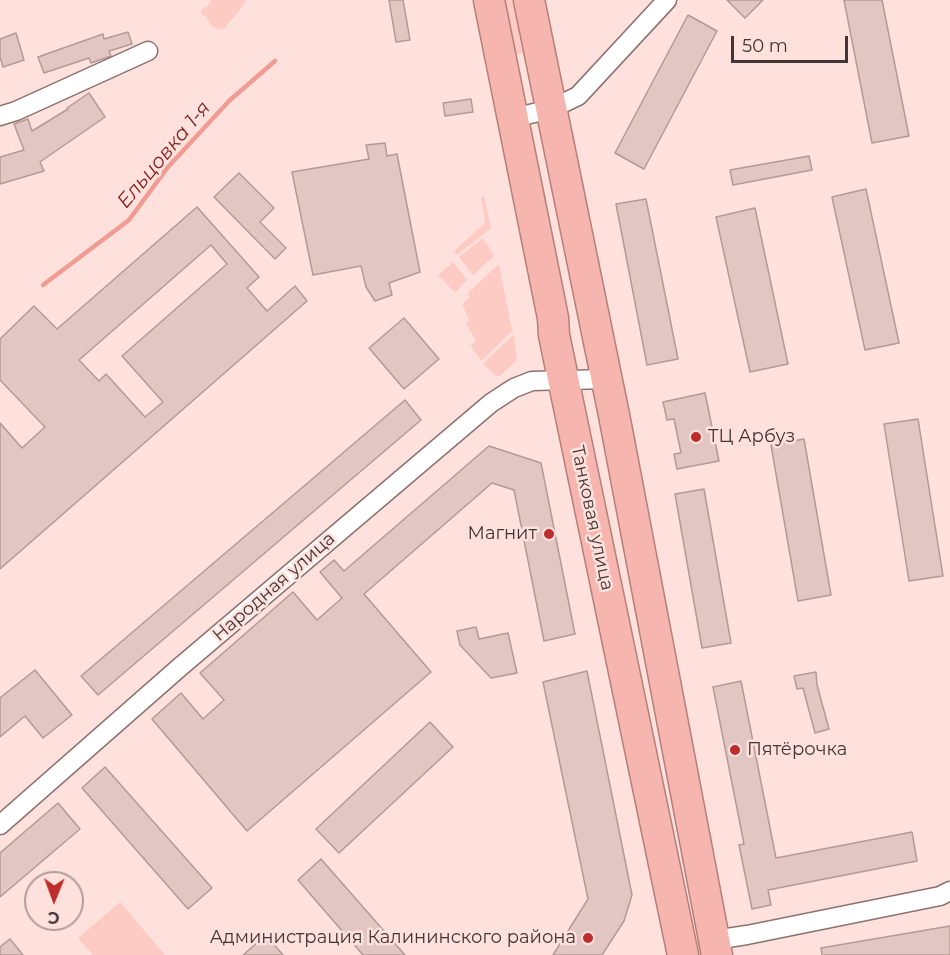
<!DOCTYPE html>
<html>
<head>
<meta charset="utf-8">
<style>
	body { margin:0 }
	#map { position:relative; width:950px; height:955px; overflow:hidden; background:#fee1dd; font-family:Montserrat,sans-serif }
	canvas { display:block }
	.north { position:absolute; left:24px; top:871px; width:60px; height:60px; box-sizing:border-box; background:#fee1dd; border:2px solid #b29d9a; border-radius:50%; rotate:181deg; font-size:16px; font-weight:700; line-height:24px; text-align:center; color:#413635 }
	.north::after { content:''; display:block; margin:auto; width:21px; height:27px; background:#bc2d2b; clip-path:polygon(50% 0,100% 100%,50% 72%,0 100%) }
	.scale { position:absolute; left:731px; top:36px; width:117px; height:27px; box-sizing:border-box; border:3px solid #413635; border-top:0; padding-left:8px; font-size:18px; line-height:21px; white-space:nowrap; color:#413635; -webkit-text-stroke:4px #fee1dd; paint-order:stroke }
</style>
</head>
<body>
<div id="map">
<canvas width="950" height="955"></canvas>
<div class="north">С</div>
<div class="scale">50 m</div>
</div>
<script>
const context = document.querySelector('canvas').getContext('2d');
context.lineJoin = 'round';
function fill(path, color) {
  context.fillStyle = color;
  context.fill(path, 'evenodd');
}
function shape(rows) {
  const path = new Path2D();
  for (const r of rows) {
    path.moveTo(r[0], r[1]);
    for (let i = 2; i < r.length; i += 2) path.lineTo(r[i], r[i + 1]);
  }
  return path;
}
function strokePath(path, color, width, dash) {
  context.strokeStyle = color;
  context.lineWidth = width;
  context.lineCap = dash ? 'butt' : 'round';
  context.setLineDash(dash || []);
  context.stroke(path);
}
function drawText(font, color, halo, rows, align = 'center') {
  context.font = font + ' Montserrat,sans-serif';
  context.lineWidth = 5;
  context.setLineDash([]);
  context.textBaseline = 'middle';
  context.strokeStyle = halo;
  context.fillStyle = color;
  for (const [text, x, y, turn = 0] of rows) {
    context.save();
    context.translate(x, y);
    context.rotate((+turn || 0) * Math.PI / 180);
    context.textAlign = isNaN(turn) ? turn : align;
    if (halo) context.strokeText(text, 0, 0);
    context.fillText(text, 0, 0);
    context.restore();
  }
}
fill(shape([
	[211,0,246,0,241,9,223,30,212,27,206,17,202,15,201,10,208,6],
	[501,0,521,0,530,47,524,53,517,55,511,50],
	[484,196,491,228,457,255,454,251,485,223,481,198],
	[483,238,494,256,473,275,459,257],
	[453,262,467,280,455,293,438,275],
	[499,264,512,331,481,361,471,346,476,340,466,324,469,320,462,304,469,298,468,293],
	[514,334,517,360,500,376,496,376,483,364],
	[120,902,165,955,93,955,78,938]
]), '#fecbc4');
strokePath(shape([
	[43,285,129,220,168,167,229,101,275,61]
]), '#f09c93', 4.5);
const building = shape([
	[389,0,403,0,410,40,396,42,389,0],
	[727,0,763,0,745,18,727,0],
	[844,0,882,0,909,136,872,143,844,0],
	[688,15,717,31,644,169,615,153,688,15],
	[128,32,132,44,109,51,111,56,91,63,89,58,44,73,38,57,103,34,104,39,128,32],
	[16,33,24,60,3,67,0,57,0,39,16,33],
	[89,93,105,117,40,162,44,171,0,184,0,157,24,150,14,124,28,119,32,131,68,109,67,108,89,93],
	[471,99,473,112,445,116,443,103,471,99],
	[385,143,387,156,397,154,420,272,389,283,392,295,375,301,366,287,361,266,313,275,292,172,369,159,366,145,385,143],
	[809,156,812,170,733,185,730,170,809,156],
	[239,173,274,208,260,222,286,248,275,259,214,197,239,173],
	[866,189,899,343,865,350,832,197,866,189],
	[646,199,678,359,647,365,616,204,646,199],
	[197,207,259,277,247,288,267,311,295,286,307,301,0,569,0,423,22,448,45,427,0,380,0,339,34,306,57,329,197,207],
	[211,245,227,264,122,356,163,402,145,417,106,374,99,381,79,360,211,245],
	[755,208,788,364,750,372,716,217,755,208],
	[404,318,439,359,404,389,369,348,404,318],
	[705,393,719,461,677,469,674,454,681,453,674,419,667,420,663,402,705,393],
	[405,400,421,420,98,695,81,676,405,400],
	[918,419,943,576,909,581,884,424,918,419],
	[804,439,831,595,798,601,771,445,804,439],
	[489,446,541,463,575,634,544,641,514,490,492,483,364,594,431,672,247,831,152,719,181,693,203,719,224,700,200,673,293,592,317,620,342,598,320,572,334,560,344,571,489,446],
	[704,489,731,643,702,648,675,494,704,489],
	[476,627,479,639,508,633,517,673,491,678,460,645,457,631,476,627],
	[35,670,72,715,43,738,25,716,0,737,0,698,35,670],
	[587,671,632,895,624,921,602,955,553,955,588,899,543,682,587,671],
	[816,672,817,685,829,729,815,733,803,688,797,689,794,676,816,672],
	[741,681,776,858,912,832,917,861,768,890,771,905,752,909,739,845,744,844,713,687,741,681],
	[430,722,453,747,339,853,316,829,430,722],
	[105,767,212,888,188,909,82,788,105,767],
	[58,803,80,829,0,897,0,853,58,803],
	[321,859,405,955,363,955,298,880,321,859],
	[950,926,950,955,822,955,821,948,950,926],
	[266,935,283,955,243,955,266,935],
	[10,939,23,955,0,955,0,947,10,939]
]);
fill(building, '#e2c6c3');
strokePath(building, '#b49995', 1.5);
const minor = shape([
	[0,116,16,111,148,51],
	[513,118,551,109,578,96,667,0],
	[0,825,180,667,491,403,514,388,532,381,606,379],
	[714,940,747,935,940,896,950,891]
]);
const trunk = shape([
	[489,0,553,318,554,335,683,955],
	[529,0,614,415,717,955]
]);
strokePath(minor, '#8c726f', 21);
strokePath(trunk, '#b57e77', 33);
strokePath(minor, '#fff', 18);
strokePath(trunk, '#f6b6af', 30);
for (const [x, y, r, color] of [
	[696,437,6,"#bc2d2b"],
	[549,534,6,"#bc2d2b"],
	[735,750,6,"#bc2d2b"],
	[588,938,6,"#bc2d2b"]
]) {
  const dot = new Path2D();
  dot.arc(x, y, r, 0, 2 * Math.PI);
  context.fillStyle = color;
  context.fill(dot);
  strokePath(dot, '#fee1dd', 2);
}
drawText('18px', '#413635', '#fee1dd', [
	["ТЦ Арбуз",708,437],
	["Магнит",537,534,"right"],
	["Пятёрочка",747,750],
	["Администрация Калининского района",576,938,"right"]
], 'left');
drawText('18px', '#413635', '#fee1dd', [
	["Танковая улица",592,518,78],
	["Народная улица",274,587,-41]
]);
drawText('italic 20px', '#832320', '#fee1dd', [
	["Ельцовка 1-я",164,155,-50]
]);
</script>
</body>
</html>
